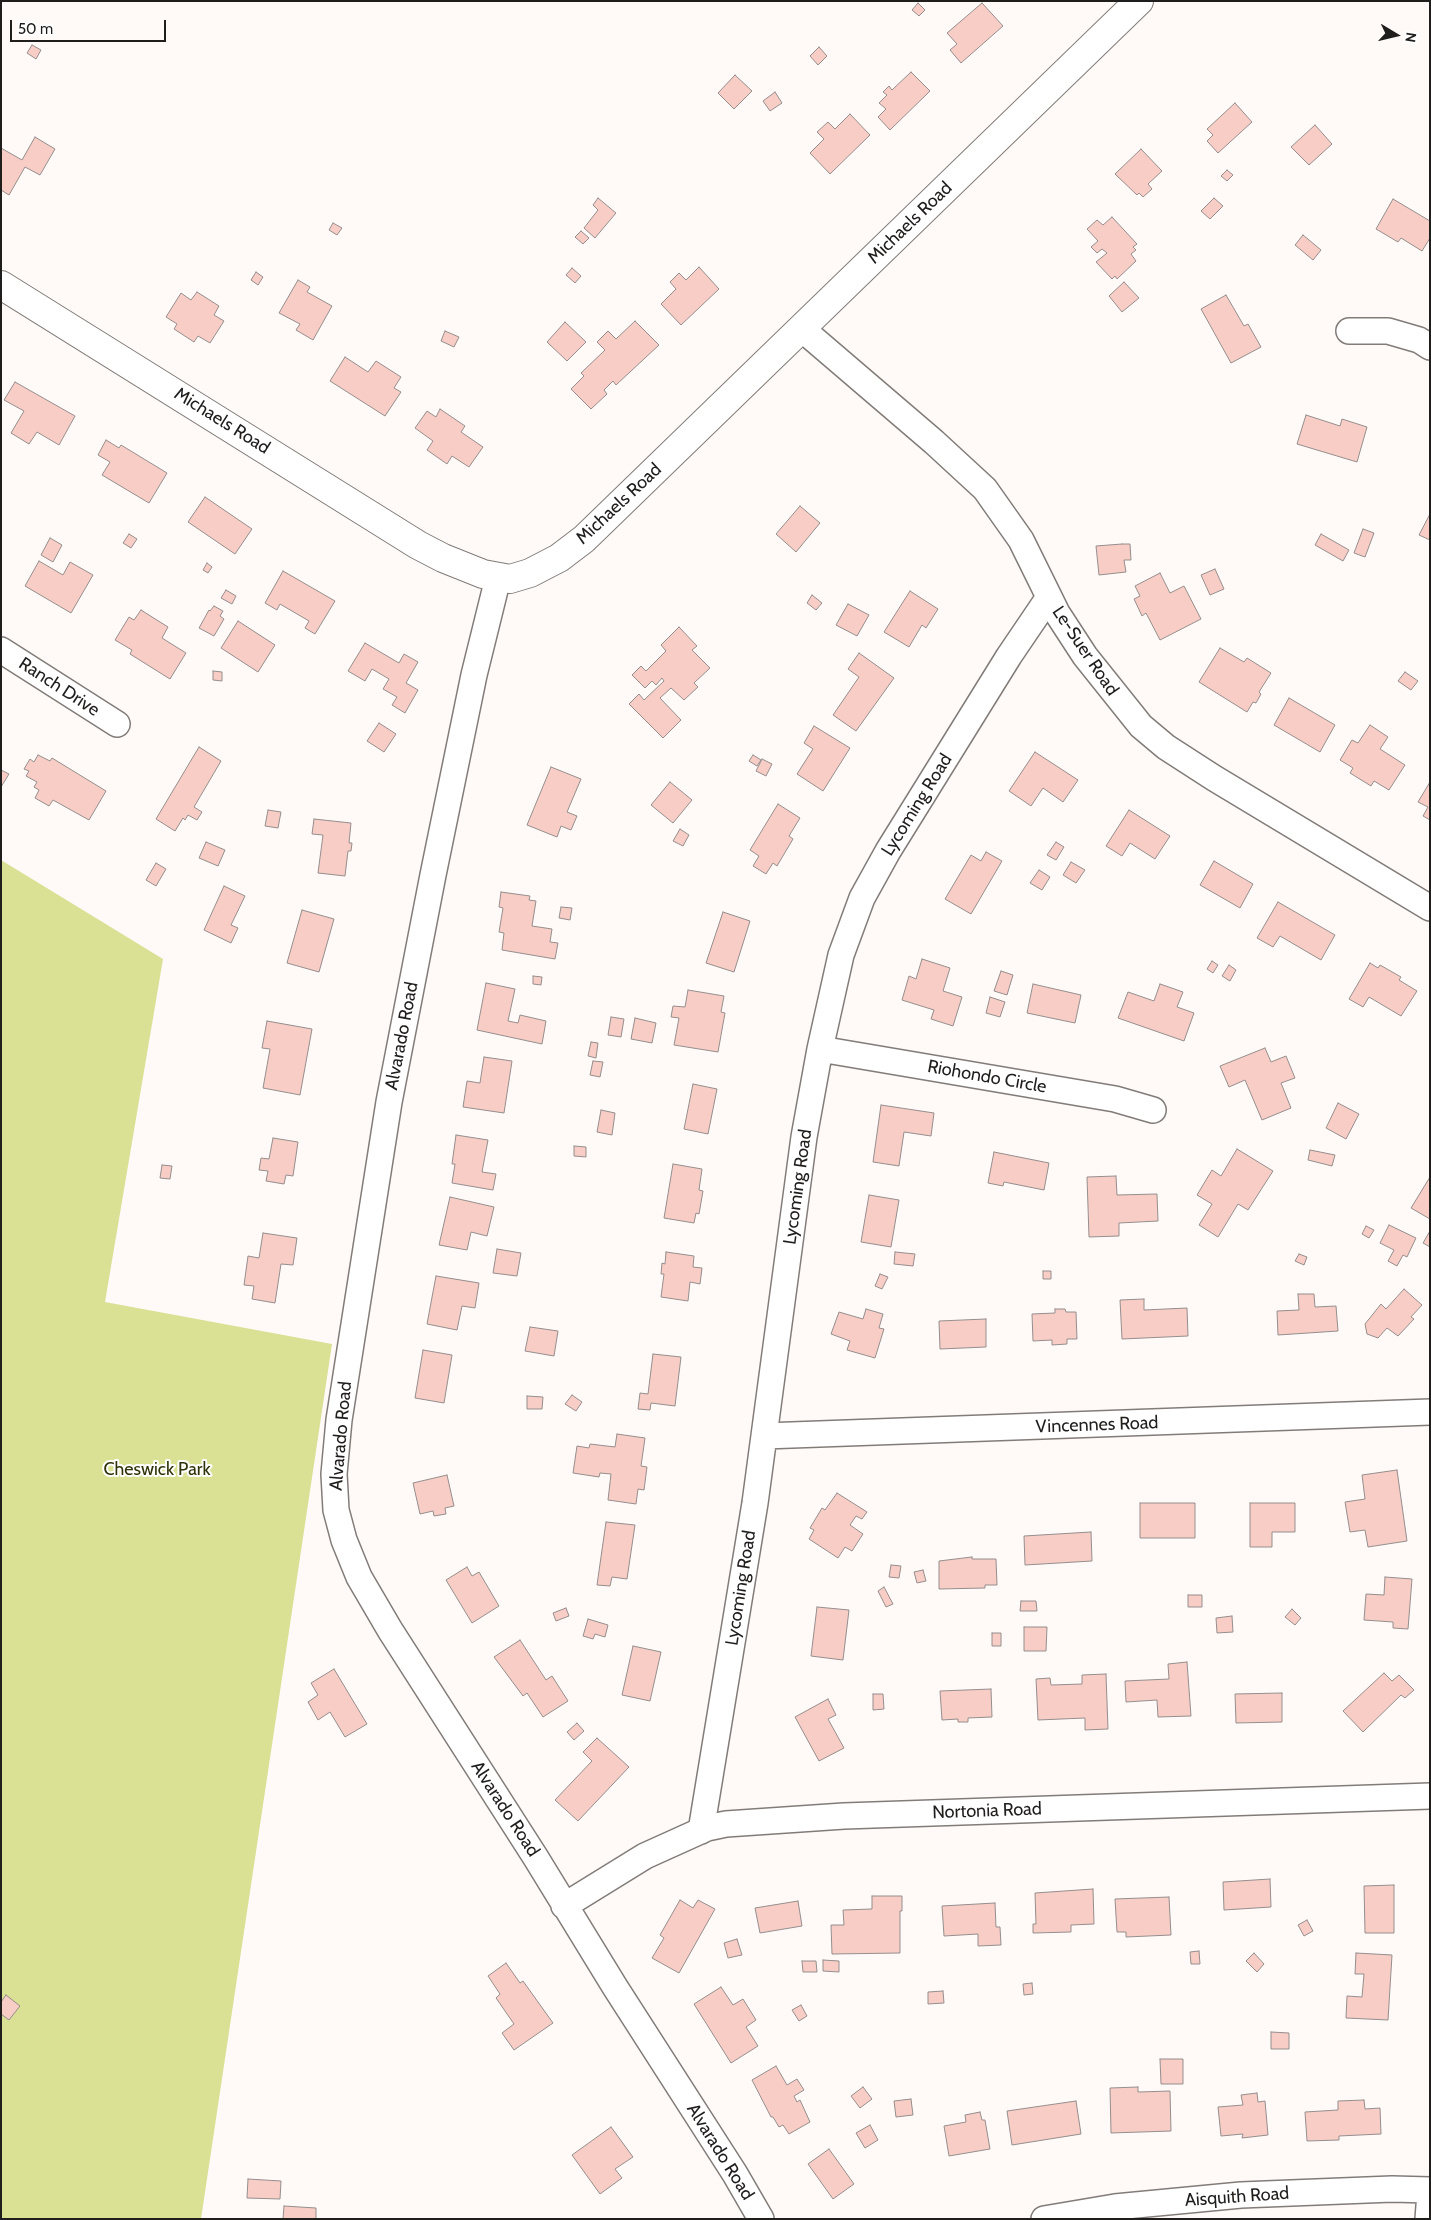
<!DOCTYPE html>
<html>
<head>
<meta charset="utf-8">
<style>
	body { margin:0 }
	#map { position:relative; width:1431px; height:2220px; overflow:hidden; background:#fffaf7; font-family:Cabin,sans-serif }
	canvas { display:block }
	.frame { position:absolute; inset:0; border:2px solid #201e1d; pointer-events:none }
	.north { position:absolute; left:1371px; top:10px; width:50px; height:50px; -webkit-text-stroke:4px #fff; paint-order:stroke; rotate:99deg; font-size:14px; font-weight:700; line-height:20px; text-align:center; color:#201e1d }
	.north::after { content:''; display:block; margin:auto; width:18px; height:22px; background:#201e1d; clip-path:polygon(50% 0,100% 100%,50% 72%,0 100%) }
	.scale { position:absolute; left:10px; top:20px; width:156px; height:22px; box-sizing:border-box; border:2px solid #201e1d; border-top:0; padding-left:6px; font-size:15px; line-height:18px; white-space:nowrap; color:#201e1d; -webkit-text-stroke:4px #fff; paint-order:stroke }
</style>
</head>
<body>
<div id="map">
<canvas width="1431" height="2220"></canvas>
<div class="frame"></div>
<div class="north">N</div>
<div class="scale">50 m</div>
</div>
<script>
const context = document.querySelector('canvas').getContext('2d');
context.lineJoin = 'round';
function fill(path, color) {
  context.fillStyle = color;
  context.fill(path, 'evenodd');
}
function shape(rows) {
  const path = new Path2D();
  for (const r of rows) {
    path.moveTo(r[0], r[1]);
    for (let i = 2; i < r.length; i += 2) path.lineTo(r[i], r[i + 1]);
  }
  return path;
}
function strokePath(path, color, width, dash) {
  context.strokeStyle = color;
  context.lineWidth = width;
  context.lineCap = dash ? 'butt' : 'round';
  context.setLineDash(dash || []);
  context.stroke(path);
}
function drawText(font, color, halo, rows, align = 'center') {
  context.font = font + ' Cabin,sans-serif';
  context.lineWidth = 4;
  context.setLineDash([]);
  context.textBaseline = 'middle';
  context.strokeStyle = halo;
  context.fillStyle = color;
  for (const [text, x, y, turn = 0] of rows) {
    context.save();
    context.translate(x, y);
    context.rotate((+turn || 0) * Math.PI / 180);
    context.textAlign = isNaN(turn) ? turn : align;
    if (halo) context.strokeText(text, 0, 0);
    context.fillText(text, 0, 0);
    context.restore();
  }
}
fill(shape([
	[1,860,163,959,105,1302,332,1344,201,2219,1,2219]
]), '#dae195');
const building = shape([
	[918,3,925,10,919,16,912,10,918,3],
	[982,3,1003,26,961,63,950,50,957,44,947,33,982,3],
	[32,45,41,50,36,59,27,53,32,45],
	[819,47,827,56,818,65,810,56,819,47],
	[911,72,930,91,890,130,878,117,886,109,879,103,887,95,883,92,889,86,892,90,911,72],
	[735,75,752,91,734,109,718,93,735,75],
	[775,92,782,103,770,111,763,101,775,92],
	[1235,103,1252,122,1218,153,1207,141,1213,135,1207,129,1235,103],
	[850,114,870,135,830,174,810,153,824,139,817,132,828,122,835,129,850,114],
	[1315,125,1332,144,1309,165,1291,147,1315,125],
	[35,137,55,149,40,175,25,167,9,195,1,190,1,148,22,160,35,137],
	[1141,149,1162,171,1148,184,1152,189,1143,197,1139,193,1137,195,1115,174,1141,149],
	[1227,170,1233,175,1227,181,1221,176,1227,170],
	[598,198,616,213,595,238,584,228,598,210,593,205,598,198],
	[1214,198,1223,206,1210,219,1201,211,1214,198],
	[1393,199,1430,221,1430,238,1422,251,1401,238,1398,242,1376,229,1393,199],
	[1112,217,1137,244,1133,247,1136,250,1131,254,1136,261,1117,279,1115,276,1112,279,1096,262,1107,253,1102,249,1097,253,1091,247,1098,241,1087,229,1097,220,1103,225,1112,217],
	[333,223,342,228,337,235,329,230,333,223],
	[581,231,589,238,583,244,575,237,581,231],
	[1303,235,1321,250,1313,260,1295,245,1303,235],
	[699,267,719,289,681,325,661,304,676,289,670,282,679,273,686,280,699,267],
	[572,268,581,276,575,283,566,275,572,268],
	[256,272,263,277,258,285,251,280,256,272],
	[298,280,310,287,307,292,332,306,313,340,296,330,300,324,279,313,298,280],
	[1124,282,1139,298,1122,312,1109,296,1124,282],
	[197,292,219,306,214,315,224,321,210,343,198,336,194,342,174,329,177,324,166,317,181,293,191,300,197,292],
	[1226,295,1244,326,1248,324,1261,347,1231,363,1201,309,1226,295],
	[635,321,659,345,616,385,613,381,604,390,607,394,591,409,571,389,584,376,581,373,605,350,597,342,608,331,616,339,635,321],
	[565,322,586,342,567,361,547,342,565,322],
	[445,331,459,337,454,347,441,341,445,331],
	[345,357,368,372,376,361,401,377,394,388,401,392,385,416,330,381,345,357],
	[15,382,75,416,59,445,37,432,29,444,11,433,24,411,4,400,15,382],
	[440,409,465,426,461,432,483,447,469,467,452,456,447,464,427,450,433,441,415,428,427,411,436,417,440,409],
	[1306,415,1340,426,1342,419,1367,427,1357,462,1297,444,1306,415],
	[106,440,119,448,121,445,167,473,149,503,102,475,110,462,98,455,106,440],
	[205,497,252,529,235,554,188,522,205,497],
	[800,506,820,523,796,552,776,534,800,506],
	[1430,514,1430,540,1419,535,1430,514],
	[1363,529,1374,533,1365,557,1354,553,1363,529],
	[129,534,137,539,131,548,123,543,129,534],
	[1321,534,1349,550,1343,561,1315,545,1321,534],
	[50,538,62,545,53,562,41,555,50,538],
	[1122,544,1130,544,1131,560,1124,560,1126,572,1099,575,1096,546,1122,544],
	[39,561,63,575,70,562,93,575,71,613,25,586,39,561],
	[207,563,212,567,208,573,203,570,207,563],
	[1215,569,1224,589,1210,595,1201,575,1215,569],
	[283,571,335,601,315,634,305,628,309,621,280,604,277,610,265,603,283,571],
	[1160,573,1170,593,1184,586,1201,619,1160,640,1146,613,1142,616,1134,599,1140,596,1135,586,1160,573],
	[226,590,236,596,232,604,221,598,226,590],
	[910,591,938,609,926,628,922,625,909,647,884,632,910,591],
	[812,595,822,603,816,610,807,603,812,595],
	[848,604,869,615,857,636,836,625,848,604],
	[214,606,223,611,220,616,224,619,214,636,199,628,209,610,210,611,214,606],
	[141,610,168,627,162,638,186,653,170,679,130,654,132,650,115,640,129,617,134,620,141,610],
	[238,621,275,645,258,672,221,648,238,621],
	[679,627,697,646,692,650,710,668,694,683,698,687,684,700,671,688,660,698,681,720,663,738,629,704,639,694,644,700,664,681,662,678,656,685,652,681,645,688,632,675,641,666,646,671,666,651,661,645,679,627],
	[365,643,399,663,404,654,418,662,406,683,418,690,405,713,392,705,397,697,383,689,389,679,372,669,365,681,348,671,365,643],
	[1220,648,1244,662,1247,658,1271,673,1259,692,1261,694,1256,703,1253,702,1247,712,1199,682,1220,648],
	[859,653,894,678,856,731,833,715,859,677,848,669,859,653],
	[213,671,222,672,222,681,213,680,213,671],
	[1405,672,1418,681,1411,690,1398,681,1405,672],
	[1289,698,1335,725,1320,752,1274,725,1289,698],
	[379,723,396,734,384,752,367,741,379,723],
	[1370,725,1388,737,1380,749,1405,765,1389,790,1374,781,1371,786,1350,773,1353,768,1340,760,1352,740,1358,743,1370,725],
	[814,726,850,748,823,791,797,774,813,749,804,743,814,726],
	[199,747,221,761,194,807,202,812,197,820,188,815,185,820,183,818,175,831,156,819,199,747],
	[1035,752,1078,780,1063,802,1043,788,1031,806,1009,791,1035,752],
	[38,755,50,761,52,758,106,791,89,820,53,800,49,806,35,798,39,790,34,787,37,782,26,776,29,771,24,769,30,759,34,762,38,755],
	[753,755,761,760,757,766,749,761,753,755],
	[762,759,772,764,766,776,756,771,762,759],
	[551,767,581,779,567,812,577,816,571,830,561,826,557,837,527,825,551,767],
	[1,770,9,774,1,787,1,770],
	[670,782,692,800,673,823,651,805,670,782],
	[1430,782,1430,820,1423,816,1428,807,1418,802,1430,782],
	[778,804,800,818,789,836,793,839,777,866,773,863,766,874,753,866,759,856,750,850,778,804],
	[268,810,281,812,278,828,265,826,268,810],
	[1129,810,1170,836,1155,859,1130,843,1122,856,1106,846,1129,810],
	[314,819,351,823,349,843,352,843,351,851,348,851,345,876,318,873,323,835,312,834,314,819],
	[680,829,689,835,683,846,673,841,680,829],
	[206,842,225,850,218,866,199,858,206,842],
	[1056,842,1064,847,1056,860,1047,855,1056,842],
	[986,852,1002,861,971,914,945,899,971,855,981,861,986,852],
	[1214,861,1253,884,1240,908,1200,885,1214,861],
	[1071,862,1085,870,1076,883,1063,875,1071,862],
	[156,863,166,869,156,886,146,880,156,863],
	[1039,870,1050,877,1042,890,1030,883,1039,870],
	[224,886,245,896,231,925,238,928,231,943,204,930,224,886],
	[501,892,530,896,529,900,536,901,532,926,552,929,550,942,558,943,555,959,502,950,504,933,499,932,503,908,499,907,501,892],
	[1278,902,1335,935,1321,960,1280,936,1273,947,1257,938,1278,902],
	[561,907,572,908,570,920,559,918,561,907],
	[302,910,334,919,319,972,287,963,302,910],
	[723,912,750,921,734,972,706,963,723,912],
	[922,959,950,968,943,991,962,997,953,1026,931,1019,934,1010,902,1000,909,976,916,979,922,959],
	[1212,961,1218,965,1213,973,1207,969,1212,961],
	[1370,963,1378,968,1380,965,1401,977,1399,980,1417,991,1401,1016,1369,997,1363,1007,1349,999,1370,963],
	[1229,965,1236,970,1230,981,1222,976,1229,965],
	[1001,971,1013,975,1007,995,994,991,1001,971],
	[533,976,542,977,541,985,533,984,533,976],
	[486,983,515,989,508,1021,518,1023,520,1015,546,1021,542,1044,477,1030,486,983],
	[1033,984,1081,995,1075,1023,1027,1013,1033,984],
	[1160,984,1183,992,1177,1007,1194,1013,1184,1041,1118,1018,1128,992,1154,1001,1160,984],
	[688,990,724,996,721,1012,725,1013,718,1052,674,1045,679,1018,671,1017,673,1006,685,1007,688,990],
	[990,997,1005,1002,1000,1017,986,1013,990,997],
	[611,1017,624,1019,621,1037,608,1035,611,1017],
	[635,1018,656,1023,652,1043,631,1039,635,1018],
	[267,1021,312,1029,300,1095,263,1088,270,1049,262,1048,267,1021],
	[591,1042,598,1043,596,1058,588,1056,591,1042],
	[1265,1048,1271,1062,1286,1056,1295,1078,1281,1083,1291,1108,1262,1120,1245,1080,1229,1087,1220,1066,1265,1048],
	[484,1057,512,1061,504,1113,463,1107,467,1081,480,1083,484,1057],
	[593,1061,603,1062,600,1077,590,1075,593,1061],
	[693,1084,717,1089,708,1134,684,1129,693,1084],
	[1338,1103,1359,1114,1346,1139,1326,1128,1338,1103],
	[881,1105,934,1113,931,1136,904,1132,899,1166,873,1162,881,1105],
	[601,1110,615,1113,612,1135,597,1132,601,1110],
	[456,1135,488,1140,482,1172,496,1174,493,1190,452,1183,455,1164,452,1164,456,1135],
	[273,1138,298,1142,293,1176,286,1175,284,1184,266,1181,268,1171,259,1170,261,1158,269,1159,273,1138],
	[574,1146,586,1147,586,1157,574,1156,574,1146],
	[1237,1149,1273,1171,1248,1210,1238,1204,1218,1237,1199,1225,1212,1204,1197,1195,1212,1170,1221,1176,1237,1149],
	[1310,1150,1335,1155,1332,1166,1308,1160,1310,1150],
	[994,1152,1049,1163,1044,1190,1004,1182,1003,1186,988,1183,994,1152],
	[673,1164,702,1169,699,1190,703,1191,699,1214,696,1213,694,1223,664,1218,673,1164],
	[162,1165,172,1166,170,1179,160,1178,162,1165],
	[1116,1176,1117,1195,1157,1194,1158,1221,1119,1223,1119,1236,1089,1237,1087,1177,1116,1176],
	[1430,1177,1430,1219,1411,1208,1430,1177],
	[869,1195,899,1200,891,1247,861,1242,869,1195],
	[450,1197,494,1207,487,1236,471,1232,467,1250,439,1245,450,1197],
	[1389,1225,1416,1238,1407,1257,1403,1255,1397,1266,1388,1261,1394,1250,1380,1243,1389,1225],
	[1366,1226,1374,1230,1369,1238,1362,1234,1366,1226],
	[1430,1231,1430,1247,1423,1243,1430,1231],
	[263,1233,297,1238,293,1265,281,1264,275,1303,252,1299,254,1286,244,1285,248,1256,259,1258,263,1233],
	[497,1249,521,1253,517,1276,493,1273,497,1249],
	[666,1252,694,1256,693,1267,702,1268,700,1284,690,1282,688,1301,661,1297,664,1274,661,1274,662,1263,665,1264,666,1252],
	[895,1252,915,1254,913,1266,894,1264,895,1252],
	[1299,1254,1307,1257,1304,1265,1295,1261,1299,1254],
	[1043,1271,1051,1271,1051,1279,1043,1279,1043,1271],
	[880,1274,888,1277,882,1289,875,1286,880,1274],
	[436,1276,479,1283,475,1308,462,1306,457,1330,427,1324,436,1276],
	[1404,1289,1422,1305,1411,1317,1414,1319,1398,1336,1387,1328,1378,1338,1367,1334,1365,1324,1381,1304,1386,1309,1404,1289],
	[1298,1294,1314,1294,1315,1307,1336,1306,1338,1331,1278,1335,1277,1311,1299,1310,1298,1294],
	[1144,1299,1144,1310,1187,1308,1188,1336,1122,1339,1120,1300,1144,1299],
	[866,1309,883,1314,879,1328,884,1329,875,1358,847,1350,850,1341,831,1334,839,1312,863,1319,866,1309],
	[1055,1309,1065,1309,1066,1312,1076,1312,1077,1339,1067,1339,1067,1344,1052,1345,1052,1340,1033,1341,1032,1314,1055,1313,1055,1309],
	[986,1319,986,1347,940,1349,939,1321,986,1319],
	[530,1327,558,1331,554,1356,525,1351,530,1327],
	[423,1350,452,1355,444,1403,415,1398,423,1350],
	[653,1354,681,1357,675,1406,651,1403,650,1410,638,1409,640,1393,648,1394,653,1354],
	[572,1395,582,1402,576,1411,565,1404,572,1395],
	[527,1396,543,1397,542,1409,527,1409,527,1396],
	[617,1434,645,1438,641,1466,647,1467,644,1490,638,1489,636,1504,608,1500,611,1474,600,1473,599,1477,573,1473,577,1446,589,1448,590,1444,615,1447,617,1434],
	[1397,1470,1407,1541,1368,1547,1365,1530,1350,1532,1345,1502,1365,1499,1362,1475,1397,1470],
	[447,1475,454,1506,445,1508,446,1514,434,1516,433,1511,420,1514,413,1483,447,1475],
	[837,1493,867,1512,862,1519,856,1516,850,1525,863,1534,852,1551,845,1547,838,1558,809,1539,814,1530,810,1528,822,1508,825,1510,837,1493],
	[1140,1503,1195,1503,1195,1538,1140,1538,1140,1503],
	[1250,1503,1295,1503,1295,1532,1272,1532,1272,1547,1250,1547,1250,1503],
	[606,1522,635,1525,627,1579,612,1577,610,1586,597,1585,606,1522],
	[1091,1532,1092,1561,1025,1565,1024,1536,1091,1532],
	[972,1557,972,1559,996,1559,997,1585,985,1585,985,1588,939,1589,939,1561,972,1557],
	[891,1565,901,1566,899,1578,889,1577,891,1565],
	[467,1567,472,1576,479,1572,499,1606,472,1623,446,1580,467,1567],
	[923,1570,926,1581,917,1583,914,1572,923,1570],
	[1385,1577,1412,1579,1408,1629,1393,1628,1393,1622,1364,1620,1366,1594,1384,1595,1385,1577],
	[884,1587,893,1604,886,1607,878,1591,884,1587],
	[1188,1595,1202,1595,1202,1607,1188,1607,1188,1595],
	[1021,1601,1036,1601,1037,1611,1020,1611,1021,1601],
	[817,1607,849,1610,843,1660,811,1656,817,1607],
	[566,1608,569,1616,556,1621,553,1613,566,1608],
	[1292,1609,1301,1618,1295,1625,1285,1617,1292,1609],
	[1232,1616,1233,1632,1217,1633,1216,1618,1232,1616],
	[588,1619,608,1625,605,1637,595,1634,593,1639,583,1636,588,1619],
	[1024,1627,1047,1627,1046,1651,1024,1651,1024,1627],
	[992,1633,1001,1633,1001,1646,992,1646,992,1633],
	[520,1640,546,1680,552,1676,568,1701,543,1717,527,1693,523,1696,494,1657,520,1640],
	[633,1646,661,1652,650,1701,622,1695,633,1646],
	[1187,1662,1191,1716,1158,1717,1157,1700,1126,1702,1125,1681,1169,1679,1168,1664,1187,1662],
	[334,1669,367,1724,345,1737,330,1712,318,1720,308,1702,318,1695,311,1683,334,1669],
	[1384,1673,1392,1681,1399,1675,1414,1690,1405,1698,1401,1695,1363,1732,1343,1711,1384,1673],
	[1106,1674,1108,1729,1085,1730,1085,1718,1038,1720,1036,1679,1050,1678,1051,1685,1082,1684,1082,1675,1106,1674],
	[991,1689,992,1717,968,1718,968,1722,958,1722,958,1719,942,1720,940,1691,991,1689],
	[1282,1693,1282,1722,1236,1723,1235,1694,1282,1693],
	[873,1694,883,1694,884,1709,873,1710,873,1694],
	[828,1699,836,1715,828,1719,844,1748,819,1761,795,1717,828,1699],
	[577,1723,584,1731,574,1740,567,1732,577,1723],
	[597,1738,629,1767,578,1821,555,1800,592,1761,583,1752,597,1738],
	[1270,1879,1271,1907,1224,1910,1223,1882,1270,1879],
	[1394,1885,1394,1933,1365,1933,1364,1886,1394,1885],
	[1093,1889,1094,1924,1071,1925,1071,1932,1033,1933,1033,1924,1036,1924,1035,1893,1093,1889],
	[872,1896,902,1896,902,1911,900,1911,900,1953,832,1954,831,1925,844,1925,843,1910,872,1909,872,1896],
	[1169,1897,1171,1935,1126,1937,1126,1932,1117,1932,1115,1899,1169,1897],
	[680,1900,693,1908,698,1900,715,1909,679,1973,652,1958,664,1938,660,1935,680,1900],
	[798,1901,802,1926,760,1933,755,1908,798,1901],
	[995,1903,996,1927,1000,1927,1001,1945,978,1946,978,1934,944,1936,942,1906,995,1903],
	[1307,1920,1313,1931,1304,1936,1298,1925,1307,1920],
	[737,1939,742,1955,728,1958,724,1943,737,1939],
	[1199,1951,1200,1964,1191,1964,1190,1952,1199,1951],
	[1254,1953,1264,1964,1257,1972,1246,1961,1254,1953],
	[1356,1953,1392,1955,1388,2020,1346,2018,1347,1996,1362,1997,1364,1974,1355,1974,1356,1953],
	[823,1960,839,1961,839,1972,823,1971,823,1960],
	[802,1961,816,1961,817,1972,803,1972,802,1961],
	[506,1963,520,1983,523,1981,553,2023,514,2050,502,2033,514,2024,496,1998,500,1994,488,1976,506,1963],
	[1032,1983,1033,1994,1024,1995,1023,1984,1032,1983],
	[721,1987,733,2005,743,1999,756,2020,746,2027,758,2046,731,2063,694,2004,721,1987],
	[943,1991,944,2003,928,2004,928,1992,943,1991],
	[6,1995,20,2006,9,2020,1,2014,1,2002,6,1995],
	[801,2005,807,2016,799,2021,792,2010,801,2005],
	[1271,2032,1289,2033,1289,2049,1271,2049,1271,2032],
	[1160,2059,1183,2059,1183,2084,1161,2084,1160,2059],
	[776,2066,787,2085,797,2079,804,2090,794,2096,797,2102,800,2100,810,2122,789,2134,783,2125,779,2127,773,2117,771,2117,752,2080,776,2066],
	[863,2087,872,2099,860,2108,851,2096,863,2087],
	[1138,2087,1138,2092,1170,2091,1171,2131,1111,2133,1110,2088,1138,2087],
	[1257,2093,1258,2102,1265,2101,1268,2135,1242,2138,1243,2134,1221,2136,1218,2107,1243,2105,1241,2095,1257,2093],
	[911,2099,913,2115,896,2117,894,2101,911,2099],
	[1364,2100,1365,2109,1380,2108,1381,2134,1339,2136,1339,2140,1307,2141,1305,2112,1338,2110,1338,2101,1364,2100],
	[1076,2101,1081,2134,1012,2145,1007,2111,1076,2101],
	[980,2112,982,2120,985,2120,990,2149,949,2156,944,2126,966,2122,965,2115,980,2112],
	[870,2125,878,2140,865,2148,856,2133,870,2125],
	[611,2127,633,2157,615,2169,622,2178,600,2194,572,2155,611,2127],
	[829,2149,854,2184,833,2199,808,2164,829,2149],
	[248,2179,281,2181,280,2199,247,2198,248,2179],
	[284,2206,316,2208,316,2219,283,2219,284,2206]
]);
fill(building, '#f7cdc6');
strokePath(building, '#958e8d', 1);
const minor = shape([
	[802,329,934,442,985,489,1021,540,1057,613,1085,656,1141,726,1166,747,1214,778,1430,908],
	[1349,331,1388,331,1419,340,1430,347],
	[498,578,474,675,433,875,389,1102,339,1420,334,1474,336,1510,344,1540,359,1577,390,1630,536,1858,615,1987,735,2174,761,2219],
	[1,650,117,724],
	[820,1049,1115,1099,1153,1110],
	[764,1436,1430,1412],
	[701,1831,755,1503,804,1137,820,1049,841,955,862,898,888,851,1009,656,1049,597],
	[564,1906,645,1856,707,1828,726,1824,844,1816,1430,1796],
	[1044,2219,1115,2207,1241,2195,1392,2189,1430,2190],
	[1428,2219,1430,2193]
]);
const tertiary = shape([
	[1,285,418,545,443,558,483,574,510,579,530,573,559,558,584,539,1139,1]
]);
strokePath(minor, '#827c79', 28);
strokePath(tertiary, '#827c79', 30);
strokePath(minor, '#fff', 25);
strokePath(tertiary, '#fff', 28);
drawText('18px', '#201e1d', '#fff', [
	["Michaels Road",910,223,-44],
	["Michaels Road",222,421,32],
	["Michaels Road",619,504,-43],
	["Le-Suer Road",1085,651,56],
	["Ranch Drive",59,687,33],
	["Lycoming Road",917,805,-58],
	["Alvarado Road",402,1036,-79],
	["Riohondo Circle",987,1077,10],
	["Lycoming Road",798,1187,-82],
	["Vincennes Road",1097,1425,-2],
	["Alvarado Road",341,1436,-85],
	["Lycoming Road",741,1588,-81],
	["Alvarado Road",505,1809,57],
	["Nortonia Road",987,1811,-2],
	["Alvarado Road",720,2152,58],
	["Aisquith Road",1237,2197,-4]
]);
drawText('18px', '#303208', '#fff', [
	["Cheswick Park",157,1470]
]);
</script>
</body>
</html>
